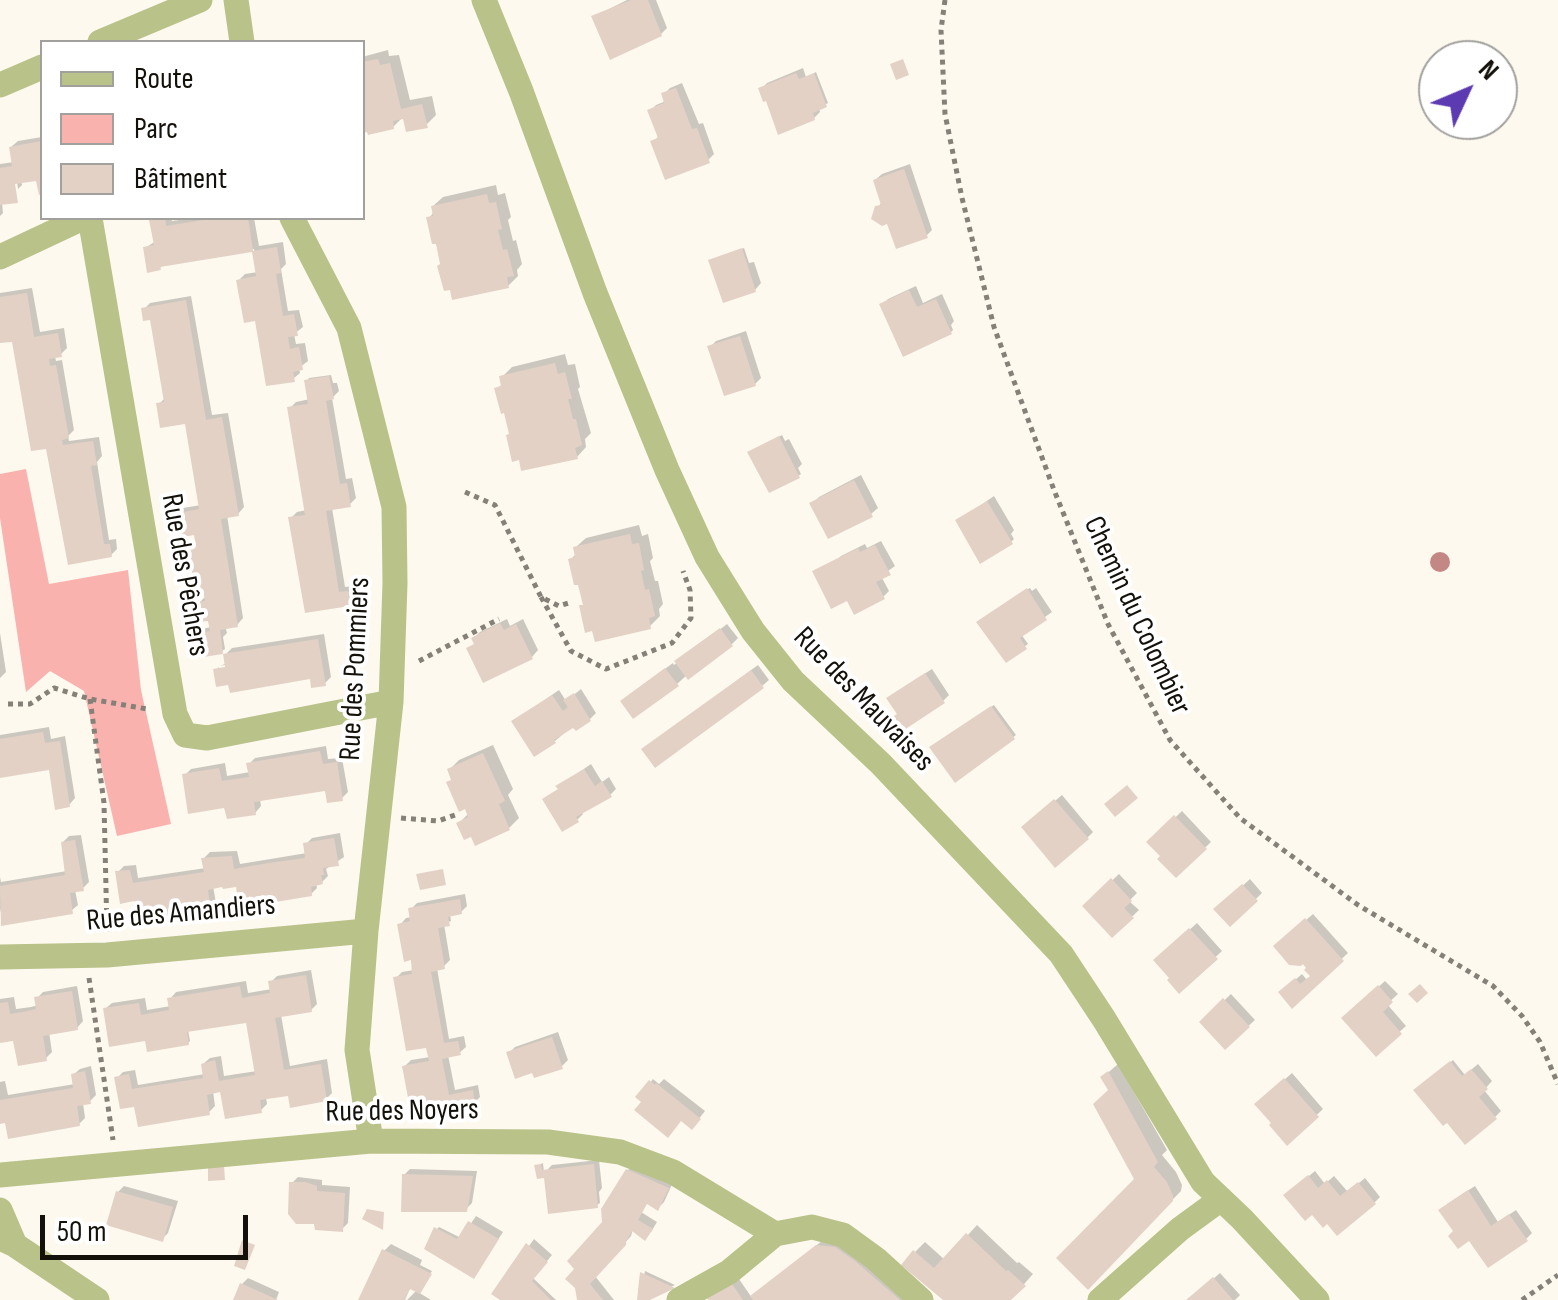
<!DOCTYPE html>
<html>
<head>
<meta charset="utf-8">
<style>
	body { margin:0 }
	#map { position:relative; width:1558px; height:1300px; overflow:hidden; background:#fef9ef; font-family:"Sofia Sans Condensed",sans-serif }
	canvas { display:block }
	.legend { position:absolute; left:40px; top:40px; width:325px; height:180px; box-sizing:border-box; background:#fff; border:2px solid #a1a09d; margin:0; padding:12px 18px; list-style:none; font-size:30px; color:#14110b }
	.legend li { display:flex; align-items:center; gap:20px; height:50px }
	.legend b { width:50px; border:2px solid #a1a09d }
	.north { position:absolute; left:1418px; top:40px; width:100px; height:100px; box-sizing:border-box; background:#fff; border:2px solid #a1a09d; border-radius:50%; rotate:46deg; font-size:28px; font-weight:700; line-height:40px; text-align:center; color:#14110b }
	.north::after { content:''; display:block; margin:auto; width:35px; height:45px; background:#5c3ab2; clip-path:polygon(50% 0,100% 100%,50% 72%,0 100%) }
	.scale { position:absolute; left:40px; top:1215px; width:208px; height:45px; box-sizing:border-box; border:5px solid #14110b; border-top:0; padding-left:12px; font-size:30px; line-height:35px; white-space:nowrap; color:#14110b; -webkit-text-stroke:8px #fff; paint-order:stroke }
</style>
</head>
<body>
<div id="map">
<canvas width="1558" height="1300"></canvas>
<ul class="legend">
<li><b style="height:12px;background:#b9c289"></b>Route</li>
<li><b style="height:28px;background:#fab2ae"></b>Parc</li>
<li><b style="height:28px;background:#e3d1c6"></b>Bâtiment</li>
</ul>
<div class="north">N</div>
<div class="scale">50 m</div>
</div>
<script>
const context = document.querySelector('canvas').getContext('2d');
context.lineJoin = 'round';
function fill(path, color) {
  context.fillStyle = color;
  context.fill(path, 'evenodd');
}
function shape(rows) {
  const path = new Path2D();
  for (const r of rows) {
    path.moveTo(r[0], r[1]);
    for (let i = 2; i < r.length; i += 2) path.lineTo(r[i], r[i + 1]);
  }
  return path;
}
function strokePath(path, color, width, dash) {
  context.strokeStyle = color;
  context.lineWidth = width;
  context.lineCap = dash ? 'butt' : 'round';
  context.setLineDash(dash || []);
  context.stroke(path);
}
function drawText(font, color, halo, rows, align = 'center') {
  context.font = font + ' "Sofia Sans Condensed",sans-serif';
  context.lineWidth = 8;
  context.setLineDash([]);
  context.textBaseline = 'middle';
  context.strokeStyle = halo;
  context.fillStyle = color;
  for (const [text, x, y, turn = 0] of rows) {
    context.save();
    context.translate(x, y);
    context.rotate((+turn || 0) * Math.PI / 180);
    context.textAlign = isNaN(turn) ? turn : align;
    if (halo) context.strokeText(text, 0, 0);
    context.fillText(text, 0, 0);
    context.restore();
  }
}
fill(shape([
	[26,469,49,584,128,570,141,690,171,824,117,836,84,691,50,671,26,692,0,518,0,474]
]), '#fab2ae');
fill(shape([
	[627,0,656,0,667,28,661,34,605,11],
	[388,50,389,56,399,55,410,100,432,96,436,115,426,125,405,115,393,127,362,130,362,57],
	[803,68,806,77,816,72,828,103,819,108,820,112,814,118,761,89,767,83],
	[682,83,699,124,703,123,714,154,708,160,653,142,660,135,650,111,656,105,666,101,664,94,670,88],
	[42,137,42,192,38,178,21,181,22,185,18,189,17,182,12,182,2,203,3,213,0,216,0,164,14,162,11,147,18,141],
	[910,164,932,230,926,236,889,221,877,208,882,202,875,180,882,174],
	[496,185,498,195,505,193,511,217,508,220,513,241,516,240,522,264,517,270,518,276,508,286,442,264,429,218,434,212,433,206,443,197],
	[155,218,171,218,172,221,193,218,254,218,259,246,283,242,286,264,281,269,288,311,299,310,303,327,294,334,296,344,305,343,308,361,299,368,300,373,293,379,257,318,239,280,245,274,258,272,254,249,165,263,160,268,145,248,156,241,152,221],
	[744,248,749,263,754,262,761,283,755,290,711,260],
	[916,286,923,303,942,294,954,321,951,325,953,330,951,332,882,305,888,299],
	[32,288,40,332,64,328,67,348,61,354,55,356,56,361,62,360,74,430,68,436,69,441,99,437,102,456,97,462,109,540,116,539,117,549,111,555,70,562,48,446,14,339,0,341,0,293],
	[191,296,212,415,228,413,244,507,238,514,227,515,243,618,237,625,225,626,227,633,223,637,225,649,222,651,195,635,202,629,211,627,199,603,206,596,191,548,198,541,196,533,177,515,183,508,201,505,187,421,159,404,165,398,152,318,144,309,150,303],
	[746,331,761,378,755,384,710,347,716,341],
	[565,354,568,365,575,364,580,387,578,389,591,433,585,439,586,447,577,457,511,433,497,389,503,383,502,377,512,367],
	[331,375,333,383,337,383,339,391,332,398,346,479,352,478,356,498,349,505,332,508,345,587,353,586,355,597,349,604,307,611,291,518,297,512,307,510,290,408,296,402,310,399,307,381,309,378],
	[782,435,785,441,789,439,802,464,798,468,801,474,798,476,753,450],
	[861,475,878,508,871,514,813,503,819,497],
	[994,496,1014,530,1011,534,1014,539,1011,542,958,521],
	[639,525,642,536,648,534,653,558,650,561,655,581,658,581,663,604,659,609,660,616,650,626,582,606,585,603,571,559,577,553,576,547,586,538],
	[881,541,895,566,881,576,889,591,883,597,835,562,841,556,865,544,867,548],
	[1030,588,1032,591,1036,588,1052,612,1021,634,1028,644,1006,660,1008,602],
	[507,619,510,626,523,619,538,650,532,657,484,680,474,638,480,632],
	[727,624,738,638,732,644,687,675,677,684,629,695,673,663,674,665],
	[0,633,6,672,0,678],
	[324,634,331,677,325,683,312,676,230,682,216,670,219,667,219,671,237,662,220,666,227,663,226,654,232,648],
	[758,665,769,680,762,686,651,744],
	[932,669,949,695,943,701,899,714,896,692],
	[581,689,596,713,590,719,574,725,555,741,514,721,559,690,566,701],
	[994,705,1016,735,1003,745,945,737],
	[49,727,51,739,65,736,75,798,69,805,51,767,0,775,0,735],
	[493,745,513,789,508,795,519,818,509,828,459,823,469,813,450,769,459,760],
	[326,746,328,759,342,758,348,792,342,798,327,788,260,799,261,806,255,813,226,805,185,775,191,769,225,763,227,776,250,772,249,764,255,758],
	[591,764,602,782,609,777,616,789,610,795,581,811,583,814,577,820,559,786],
	[1062,795,1093,832,1087,838,1031,821],
	[1182,811,1211,842,1176,875,1163,856,1150,842],
	[340,833,344,857,326,869,328,876,322,882,316,883,317,888,311,894,238,884,213,886,216,903,210,909,136,899,118,872,124,866,136,865,138,878,206,868,204,858,210,852,237,851,240,864,307,853,306,844,312,838],
	[81,835,89,882,83,888,75,890,78,905,71,911,3,923,0,908,0,877,1,882,67,871,63,842,69,836],
	[1119,874,1137,893,1129,901,1139,910,1113,935,1085,906],
	[1250,879,1262,893,1230,924,1217,909],
	[465,894,467,906,461,912,450,914,451,921,444,924,450,960,444,966,437,968,449,1039,464,1036,466,1047,459,1053,448,1055,455,1090,478,1085,480,1097,474,1103,423,1098,405,1066,411,1060,430,1057,396,978,402,972,414,970,400,925,406,918,412,917,411,909,417,903],
	[1313,914,1348,953,1292,1005,1287,987,1302,974,1307,980,1313,975,1309,968,1276,946],
	[1197,923,1222,951,1180,990,1172,978,1156,960],
	[311,970,317,1004,311,1010,281,1015,290,1066,327,1059,332,1093,326,1099,290,1093,266,1097,267,1104,261,1110,223,1089,213,1091,215,1106,209,1112,136,1104,117,1078,123,1072,135,1070,138,1085,205,1074,203,1064,210,1058,221,1056,224,1076,257,1071,248,1020,188,1030,190,1041,188,1043,147,1038,105,1009,112,1003,145,998,147,1010,171,1006,170,999,176,992,246,981,248,993,272,989,271,982,277,976],
	[1385,981,1398,994,1387,1004,1406,1026,1376,1053,1344,1018],
	[77,986,83,1021,77,1028,49,1032,52,1052,46,1058,15,1038,0,1040,0,999,14,997,16,1009,31,1007,38,1005,37,998,43,992],
	[1231,994,1255,1020,1225,1047,1202,1022],
	[558,1032,568,1060,561,1067,509,1053,515,1047],
	[1453,1060,1465,1075,1478,1064,1492,1081,1484,1090,1501,1111,1495,1117,1446,1066],
	[1118,1064,1167,1150,1162,1155,1176,1172,1182,1185,1181,1191,1088,1286,1137,1179,1111,1090,1103,1077],
	[91,1066,96,1095,89,1102,83,1103,85,1118,79,1124,0,1117,0,1082,5,1081,8,1095,75,1084,73,1075,80,1069],
	[1292,1073,1323,1109,1288,1142,1257,1104],
	[653,1079,659,1084,664,1079,705,1111,698,1120,644,1102,639,1097],
	[599,1160,602,1188,599,1192,600,1203,597,1205,541,1176,537,1166,543,1163,544,1173,552,1165],
	[634,1164,674,1180,664,1202,658,1208,647,1202,641,1212,657,1222,651,1232,633,1229,631,1236,595,1276,614,1300,581,1300,604,1223,628,1170],
	[410,1169,477,1171,472,1203,466,1209,404,1175],
	[1315,1171,1325,1184,1334,1176,1348,1192,1365,1178,1380,1197,1374,1203,1293,1189],
	[298,1177,322,1180,322,1185,350,1187,348,1223,342,1229,292,1183],
	[124,1186,178,1201,168,1233,162,1239,118,1192],
	[1475,1186,1498,1222,1516,1210,1532,1233,1526,1239,1456,1231,1447,1204],
	[476,1216,503,1232,474,1276,437,1229,439,1227,461,1238],
	[977,1225,1017,1263,1019,1262,1033,1274,1010,1300,947,1300,915,1252,925,1242,945,1260],
	[828,1236,921,1300,711,1300,739,1279,752,1298],
	[534,1239,552,1255,533,1278,556,1300,504,1300,495,1294],
	[391,1244,422,1260,420,1265,432,1271,418,1292,431,1300,407,1300,418,1289,411,1286,405,1300,361,1300,384,1251],
	[645,1271,675,1285,644,1300,639,1300],
	[1220,1273,1240,1295,1235,1300,1189,1300],
	[248,1278,279,1292,276,1300,235,1300,242,1284]
]), '#0003');
fill(shape([
	[631,0,648,0,662,36,610,60,591,16],
	[378,59,380,65,390,63,401,109,422,104,428,128,406,132,403,119,393,121,394,129,368,135,367,132,362,133,362,62],
	[903,59,909,75,896,80,890,64],
	[796,73,799,79,814,73,827,107,813,113,815,120,778,135,766,101,763,102,758,88],
	[676,88,692,129,697,128,710,163,665,180,650,141,658,138,647,110,664,103,661,93],
	[42,141,42,194,39,195,36,181,15,184,18,203,0,205,0,168,12,166,9,147],
	[904,169,928,238,896,249,887,224,882,226,871,219,875,206,881,205,873,180],
	[487,194,489,203,496,202,502,229,498,230,503,250,507,249,514,276,507,277,509,288,452,300,450,290,444,291,437,266,440,264,436,244,432,244,426,217,433,216,431,206],
	[165,218,166,226,216,218,248,218,253,251,277,247,281,273,276,274,283,316,294,314,298,336,288,337,290,349,299,347,303,370,293,372,295,382,266,386,255,321,244,323,236,280,256,276,252,252,160,267,161,270,147,273,143,247,154,245,149,220],
	[742,248,756,292,723,303,708,260],
	[909,290,917,307,936,299,952,334,903,357,879,304],
	[27,293,34,337,58,333,62,357,49,359,50,366,56,365,69,438,62,440,63,445,93,441,97,465,91,466,104,544,110,544,112,557,68,565,46,449,31,451,12,342,0,343,0,297],
	[186,300,206,420,222,417,239,516,221,519,238,627,220,630,223,654,197,658,193,634,210,631,208,621,199,622,197,602,205,601,203,589,195,591,188,547,196,546,194,535,178,538,174,514,199,509,185,424,160,428,156,403,164,402,150,320,143,321,141,308],
	[740,336,756,386,724,396,707,346],
	[555,363,558,374,565,372,572,399,568,399,573,419,576,419,582,445,575,448,578,459,521,471,519,460,512,462,506,435,509,434,504,413,501,414,494,388,501,386,499,376],
	[329,376,334,399,326,401,340,484,347,483,351,507,326,511,339,592,348,591,350,606,305,613,288,517,305,515,287,407,308,404,304,380],
	[779,436,800,478,769,493,747,452],
	[854,480,873,517,828,539,809,503],
	[987,501,1013,544,980,564,955,520],
	[630,534,632,544,639,543,644,570,641,571,645,590,649,589,655,616,649,618,651,629,595,642,592,631,585,633,579,605,583,605,578,585,574,585,568,559,575,557,573,547],
	[875,545,891,575,876,582,885,599,854,615,847,601,831,609,812,571,858,548,860,552],
	[1027,588,1047,620,1020,638,1027,649,1006,663,976,622],
	[500,623,504,630,516,624,533,659,483,683,466,648,474,644,471,638],
	[720,628,733,646,688,680,674,661],
	[318,639,326,686,311,688,310,679,230,693,228,685,216,687,213,669,225,667,223,654],
	[665,668,679,686,633,719,620,701],
	[751,670,764,688,655,768,641,749],
	[925,673,945,703,898,734,888,720,897,714,886,698],
	[574,693,591,721,576,731,573,728,554,740,556,743,534,757,511,721,552,695,563,711,568,707,563,700],
	[991,706,1015,739,955,783,929,747],
	[43,732,45,743,60,741,70,807,55,810,49,770,0,778,0,739],
	[320,751,323,764,337,762,343,801,327,803,325,791,254,802,256,815,227,819,224,808,188,814,182,774,219,768,222,781,249,777,246,763],
	[483,753,505,801,499,804,510,830,475,846,471,837,464,840,456,823,468,817,465,809,459,812,446,782,451,780,447,769],
	[584,769,595,786,602,781,612,797,576,817,579,822,562,832,542,799,558,789,555,786],
	[1127,785,1138,798,1115,817,1104,804],
	[1054,799,1089,839,1055,868,1021,827],
	[1174,815,1207,849,1176,878,1157,859,1160,856,1146,842],
	[334,838,339,866,323,868,324,875,321,875,323,884,311,887,312,896,239,908,236,887,223,889,222,887,208,890,211,912,138,923,134,901,120,904,115,871,130,870,133,883,204,872,201,858,232,856,234,869,269,863,305,858,303,843],
	[75,840,84,891,70,893,73,914,1,926,0,886,65,875,61,842],
	[443,869,446,885,420,890,416,874],
	[1111,878,1132,901,1124,908,1134,918,1112,938,1082,906],
	[1242,884,1258,901,1230,927,1213,909],
	[460,899,462,914,448,917,450,926,438,928,445,969,431,972,444,1043,458,1041,461,1055,442,1059,449,1095,473,1090,475,1106,424,1115,421,1101,409,1103,402,1066,429,1061,426,1048,406,1051,393,977,412,974,411,960,404,962,397,924,410,921,408,908],
	[1305,918,1344,961,1292,1009,1278,992,1295,978,1300,984,1310,976,1304,970,1306,968,1303,964,1301,966,1289,965,1273,946],
	[1189,928,1218,959,1179,994,1167,980,1169,978,1153,960],
	[306,975,312,1012,275,1018,284,1070,321,1064,327,1101,290,1108,288,1096,260,1100,262,1113,225,1119,220,1092,207,1095,210,1115,138,1127,134,1107,120,1109,114,1077,129,1074,132,1089,203,1078,201,1064,215,1060,219,1081,255,1075,246,1023,187,1032,189,1045,147,1052,145,1041,109,1047,103,1008,139,1003,141,1015,169,1010,167,998,240,986,242,998,270,993,268,981],
	[1420,984,1428,993,1417,1003,1408,994],
	[1378,985,1393,1002,1383,1012,1402,1034,1376,1057,1341,1018],
	[72,991,78,1030,43,1036,47,1061,18,1066,13,1041,0,1043,0,1003,8,1002,10,1014,23,1012,36,1009,34,997],
	[1223,998,1250,1027,1225,1050,1199,1022],
	[552,1037,563,1069,534,1078,532,1073,515,1079,506,1052],
	[1450,1061,1462,1076,1471,1069,1488,1089,1479,1097,1497,1119,1465,1145,1447,1123,1443,1126,1413,1090],
	[85,1071,91,1104,77,1106,80,1126,8,1139,5,1123,0,1124,0,1100,73,1088,71,1074],
	[1108,1071,1158,1162,1154,1167,1167,1182,1173,1196,1173,1201,1088,1290,1056,1258,1134,1179,1093,1104,1108,1090,1100,1077],
	[1284,1078,1319,1117,1287,1146,1269,1125,1271,1123,1254,1104],
	[649,1080,655,1085,656,1083,701,1119,692,1130,681,1121,668,1138,634,1110,641,1102,635,1097],
	[541,1164,542,1170,594,1164,598,1208,548,1214,544,1178,537,1179,534,1165],
	[224,1165,225,1180,208,1181,208,1167],
	[626,1169,669,1188,658,1211,647,1204,638,1220,653,1229,645,1241,632,1231,626,1241,626,1245,590,1284,603,1300,577,1300,575,1288,565,1279,574,1269,567,1261,602,1222,601,1209],
	[402,1174,473,1176,467,1212,401,1212],
	[1308,1175,1318,1188,1327,1180,1340,1196,1358,1182,1376,1204,1337,1236,1327,1224,1323,1228,1312,1215,1305,1221,1283,1195],
	[289,1182,305,1182,317,1186,317,1191,345,1193,343,1232,315,1230,314,1224,296,1224,288,1214],
	[1468,1190,1491,1226,1509,1214,1528,1241,1488,1268,1469,1241,1458,1249,1448,1236,1453,1231,1438,1210],
	[116,1191,173,1207,163,1242,106,1225],
	[367,1209,384,1212,383,1230,362,1219],
	[468,1221,499,1239,474,1279,424,1249,434,1227,457,1239],
	[966,1233,1006,1271,1008,1270,1026,1286,1011,1300,943,1300,901,1265,913,1250,934,1268],
	[242,1240,255,1245,245,1270,234,1266],
	[526,1243,548,1262,532,1281,551,1300,500,1300,491,1294],
	[816,1245,835,1247,855,1261,900,1300,753,1300,750,1296],
	[382,1249,432,1274,420,1294,410,1289,404,1300,358,1300],
	[640,1272,675,1288,650,1300,637,1300],
	[1213,1277,1233,1300,1186,1300],
	[240,1283,278,1300,233,1300],
	[732,1284,743,1300,708,1300,706,1296]
]), '#e3d1c6');
strokePath(shape([
	[945,0,941,30,945,114,962,198,994,327,1054,490,1108,624,1170,740,1240,818,1358,905,1493,986,1522,1016,1540,1042,1558,1084],
	[465,492,495,505,541,597,559,606,572,602],
	[541,597,571,651,606,669,672,643,691,618,690,590,683,571],
	[419,661,499,619],
	[90,699,104,803,107,932],
	[8,704,30,704,54,688,90,699,147,709],
	[401,818,438,821,455,815],
	[89,978,113,1140],
	[1522,1300,1558,1275]
]), '#858179', 5, [5, 5]);
strokePath(shape([
	[236,0,242,42],
	[484,0,521,91,595,293,667,470,707,557,753,631,793,681,881,764,1061,954,1104,1019,1203,1182,1242,1219,1317,1300],
	[100,42,200,0],
	[0,85,42,67],
	[90,218,175,714,185,735,207,738,391,702],
	[292,218,349,328,394,507,395,583,391,702,366,931,357,1050,371,1141],
	[0,257,83,218],
	[0,957,107,955,366,931],
	[0,1175,371,1141,548,1142,620,1152,673,1172,775,1234],
	[0,1210,15,1245],
	[0,1238,15,1245,97,1300],
	[679,1300,729,1272,775,1234,812,1227,843,1235,876,1259,921,1300],
	[1100,1300,1180,1229,1221,1199]
]), '#b9c289', 25);
context.fillStyle = '#c38784';
for (const [x, y] of [
	[1440,562]
]) {
  context.beginPath();
  context.arc(x, y, 10, 0, 2 * Math.PI);
  context.fill();
}
drawText('30px', '#14110b', '#fff', [
	["Rue des Pêchers",184,575,80],
	["Chemin du Colombier",1136,616,65],
	["Rue des Pommiers",356,669,-87],
	["Rue des Mauvaises",863,700,46],
	["Rue des Amandiers",181,914,-5],
	["Rue des Noyers",402,1112,-1]
]);
</script>
</body>
</html>
